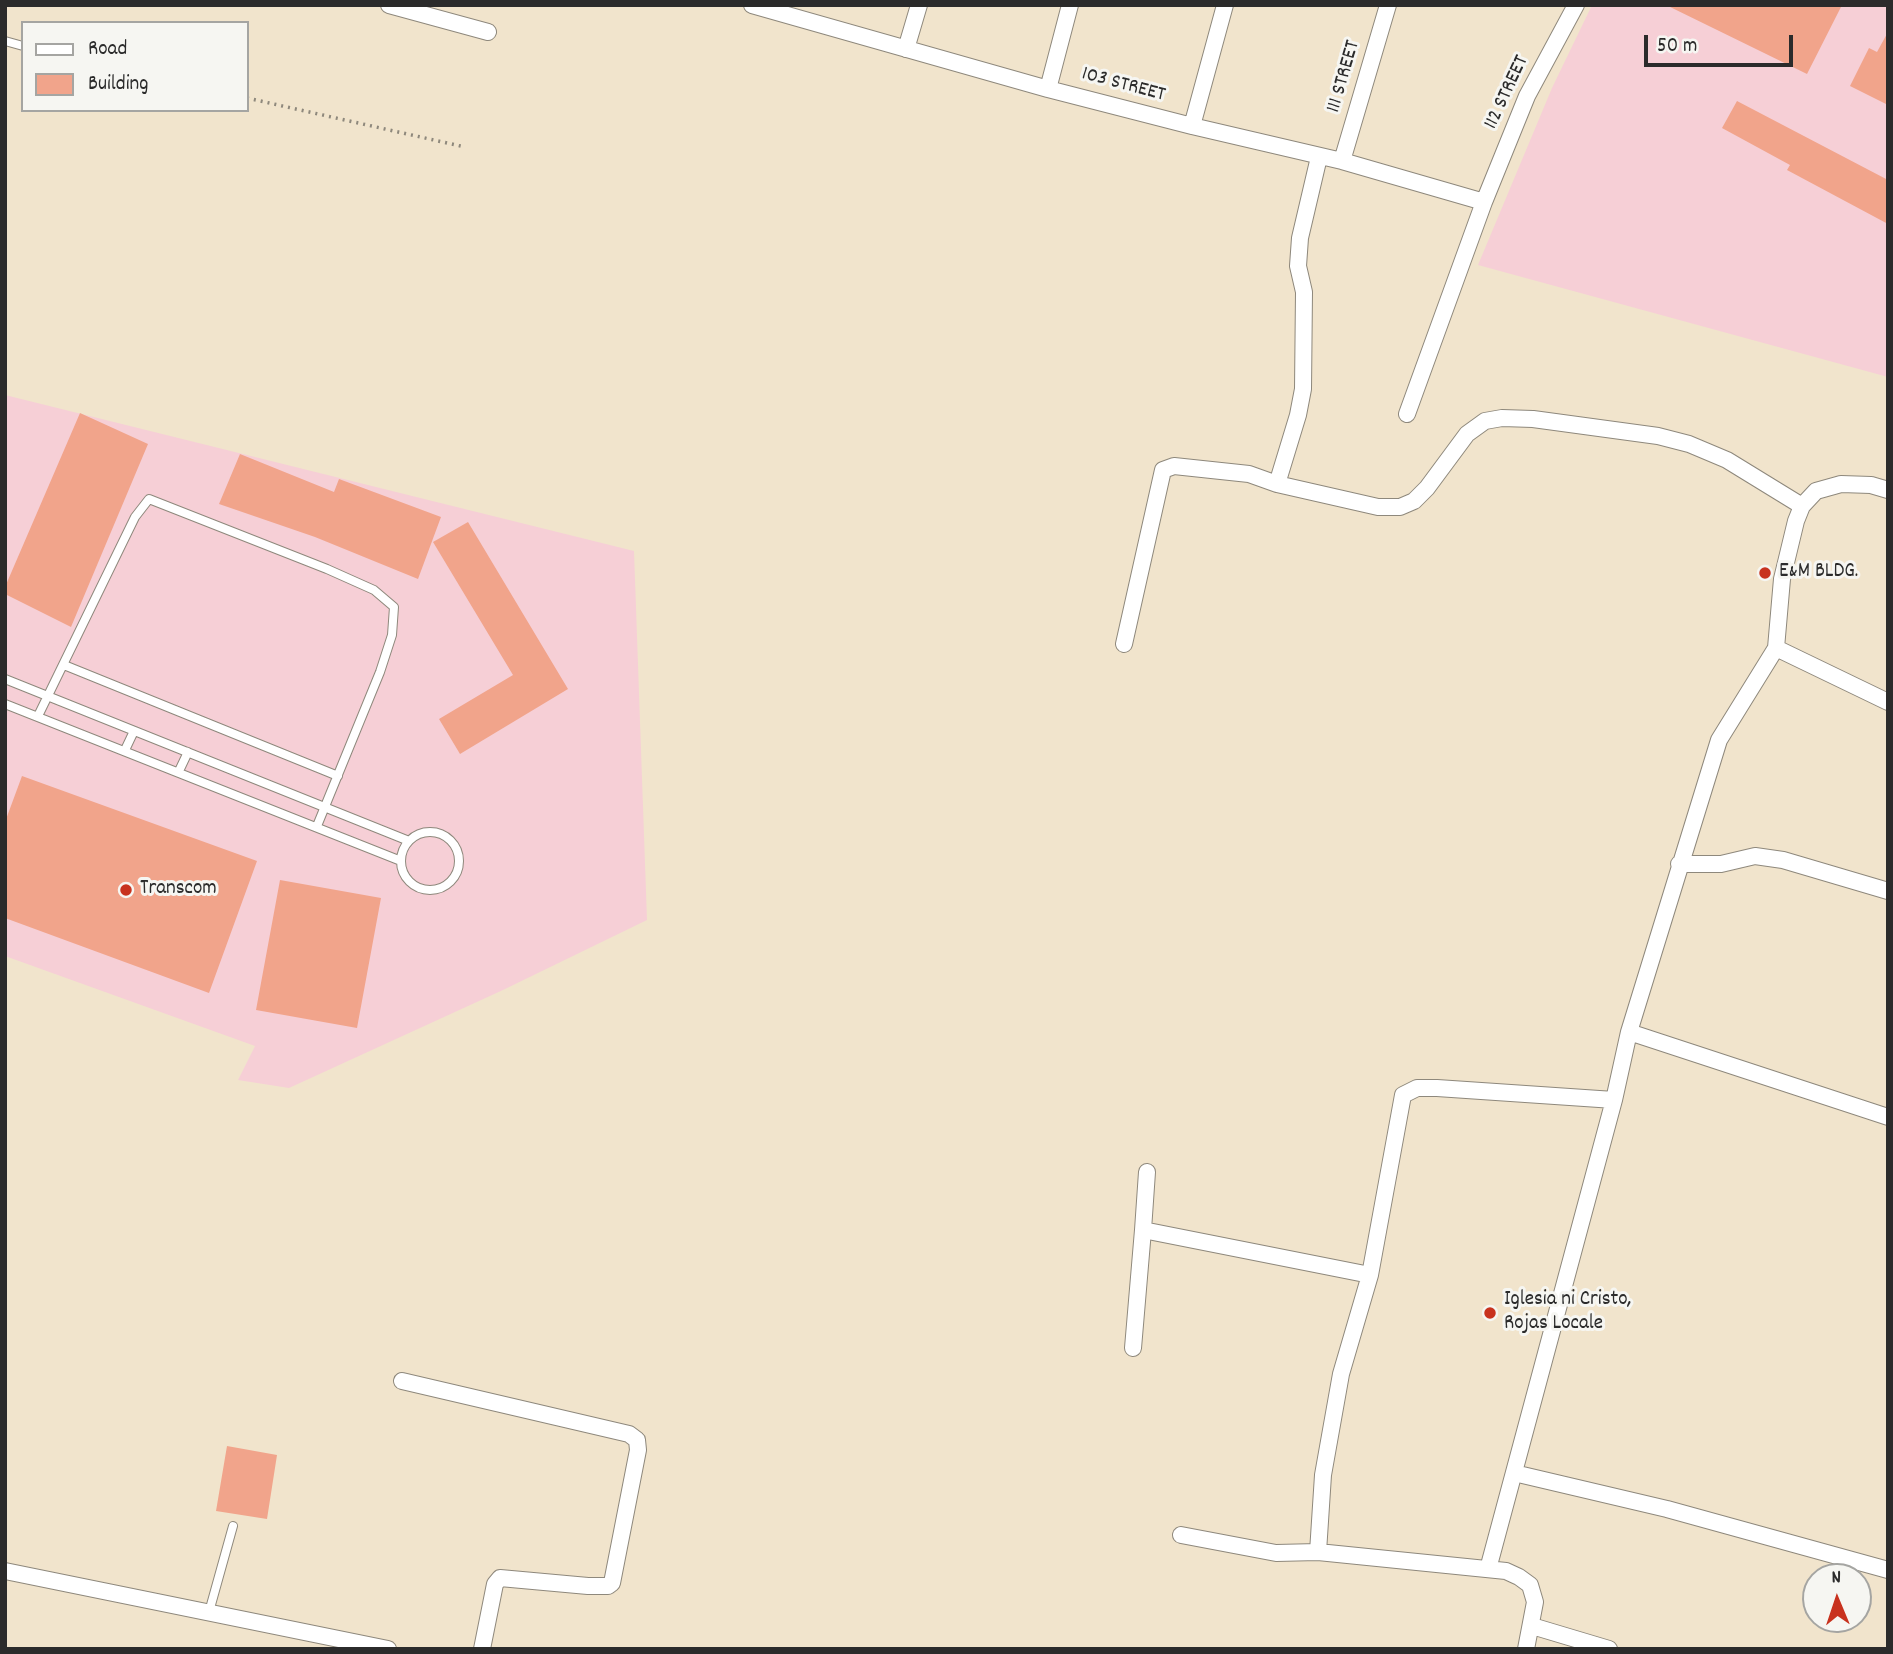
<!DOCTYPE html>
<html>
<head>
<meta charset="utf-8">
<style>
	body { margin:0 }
	#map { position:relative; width:1893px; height:1654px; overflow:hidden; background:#f1e4cc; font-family:Dekko,sans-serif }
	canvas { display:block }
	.frame { position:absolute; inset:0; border:7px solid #2b2b2b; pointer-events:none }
	.legend { position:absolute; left:21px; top:21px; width:228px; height:91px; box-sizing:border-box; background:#f6f6f2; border:2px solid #a5a5a2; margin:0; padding:9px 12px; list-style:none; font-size:21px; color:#2b2b2b }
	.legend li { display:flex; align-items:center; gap:14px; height:35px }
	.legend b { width:35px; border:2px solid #a5a5a2 }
	.north { position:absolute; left:1802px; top:1563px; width:70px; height:70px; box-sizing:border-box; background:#f6f6f2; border:2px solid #a5a5a2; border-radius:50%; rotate:358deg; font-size:19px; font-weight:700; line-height:28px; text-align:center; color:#2b2b2b }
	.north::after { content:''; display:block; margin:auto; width:24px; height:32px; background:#c8321e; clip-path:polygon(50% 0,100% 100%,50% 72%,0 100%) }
	.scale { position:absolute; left:1644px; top:35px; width:149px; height:32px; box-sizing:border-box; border:4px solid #2b2b2b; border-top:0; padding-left:9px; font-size:21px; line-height:24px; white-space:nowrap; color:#2b2b2b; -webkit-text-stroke:5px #f6f6f2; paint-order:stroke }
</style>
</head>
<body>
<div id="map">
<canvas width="1893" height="1654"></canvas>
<div class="frame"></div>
<ul class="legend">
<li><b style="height:9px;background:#fff"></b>Road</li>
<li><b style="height:19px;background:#f1a48b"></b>Building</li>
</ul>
<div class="north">N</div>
<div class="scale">50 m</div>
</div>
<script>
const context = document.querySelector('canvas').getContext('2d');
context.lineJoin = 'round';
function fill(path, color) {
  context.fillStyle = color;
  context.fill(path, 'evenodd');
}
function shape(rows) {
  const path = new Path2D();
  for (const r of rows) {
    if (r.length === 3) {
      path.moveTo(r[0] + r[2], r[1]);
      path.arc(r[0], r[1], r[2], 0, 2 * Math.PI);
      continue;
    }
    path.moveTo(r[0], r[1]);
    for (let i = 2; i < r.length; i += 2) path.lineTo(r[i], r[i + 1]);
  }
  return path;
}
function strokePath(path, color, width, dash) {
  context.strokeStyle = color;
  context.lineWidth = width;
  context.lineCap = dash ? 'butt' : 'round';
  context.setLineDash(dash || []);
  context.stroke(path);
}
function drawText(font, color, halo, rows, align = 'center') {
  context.font = font + ' Dekko,sans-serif';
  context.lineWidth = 6;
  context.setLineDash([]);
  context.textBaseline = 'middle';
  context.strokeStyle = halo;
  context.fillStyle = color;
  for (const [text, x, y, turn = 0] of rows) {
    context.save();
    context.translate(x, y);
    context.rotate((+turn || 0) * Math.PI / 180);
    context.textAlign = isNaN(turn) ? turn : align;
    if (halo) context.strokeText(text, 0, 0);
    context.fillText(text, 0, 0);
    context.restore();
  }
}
fill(shape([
	[1592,5,1888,5,1888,377,1478,265,1552,88],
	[5,395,634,551,647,920,503,990,289,1088,238,1080,255,1046,5,956]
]), '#f6cfd6');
fill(shape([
	[1666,5,1842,5,1807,74],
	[1888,32,1888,105,1850,86,1869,48,1877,52],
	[1737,101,1888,180,1888,224,1787,170,1790,165,1722,128],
	[80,413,148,444,71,627,5,594,5,587],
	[240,454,334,492,339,479,441,517,418,579,315,537,219,504],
	[468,522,568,689,460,754,439,719,513,675,433,542],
	[22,776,257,861,209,993,5,918,5,822],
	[280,880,381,898,357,1028,256,1010],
	[227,1446,277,1455,267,1519,216,1511]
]), '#f1a48b');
const service = shape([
	[5,41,23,46],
	[64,665,338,776],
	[5,679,409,841],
	[5,704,401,861],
	[38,716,135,517,149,499,327,569,374,590,394,607,392,635,380,672,317,826],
	[125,750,134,731],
	[179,771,188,752],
	[430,861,29],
	[209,1612,233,1526]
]);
const minor = shape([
	[389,5,488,32],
	[752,5,1048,89,1192,126,1342,161,1484,202],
	[906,49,919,5],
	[1048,89,1070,5],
	[1192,126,1225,5],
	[1342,161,1388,5],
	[1407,414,1484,202,1527,96,1576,5],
	[1277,484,1378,507,1400,507,1414,501,1427,488,1467,434,1485,421,1502,418,1533,419,1658,436,1689,444,1727,460,1802,506],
	[1124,644,1163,470,1174,466,1249,474,1277,484,1298,415,1303,389,1304,292,1298,266,1300,238,1319,157],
	[1776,648,1888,702],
	[1679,864,1721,864,1755,856,1783,860,1888,891],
	[1629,1032,1888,1117],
	[1143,1230,1147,1172],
	[1133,1348,1143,1230,1370,1275],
	[402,1381,629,1434,637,1440,638,1450,612,1583,608,1586,588,1586,500,1578,495,1584,482,1649],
	[1514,1473,1667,1509,1888,1570],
	[1181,1535,1276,1553,1318,1552,1506,1571,1519,1577,1530,1585,1535,1602,1526,1649],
	[1318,1552,1323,1475,1341,1374,1370,1275,1403,1095,1417,1088,1437,1088,1614,1100],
	[1488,1569,1614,1100,1629,1032,1719,740,1776,648,1782,579,1796,521,1802,506,1816,491,1841,484,1871,485,1888,490],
	[5,1571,388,1649],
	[1532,1626,1609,1649]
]);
strokePath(service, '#8e887c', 10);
strokePath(minor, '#8e887c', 18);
strokePath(shape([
	[247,98,465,147]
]), '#8e887c', 3.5, [2, 5]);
strokePath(service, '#fff', 8);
strokePath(minor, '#fff', 16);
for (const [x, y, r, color] of [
	[1765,573,7,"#c8321e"],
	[126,890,7,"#c8321e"],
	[1490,1313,7,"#c8321e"]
]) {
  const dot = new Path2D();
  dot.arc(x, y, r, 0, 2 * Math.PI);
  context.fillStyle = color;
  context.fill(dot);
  strokePath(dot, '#f6f6f2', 2.5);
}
drawText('21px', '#2b2b2b', '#f6f6f2', [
	["111 STREET",1345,77,-74],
	["103 STREET",1123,86,15],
	["112 STREET",1508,93,-65]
]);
drawText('21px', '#2b2b2b', '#f6f6f2', [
	["E&M BLDG.",1779,573],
	["Transcom",140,890],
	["Iglesia ni Cristo,",1504,1301],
	["Rojas Locale",1504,1325]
], 'left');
</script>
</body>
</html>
